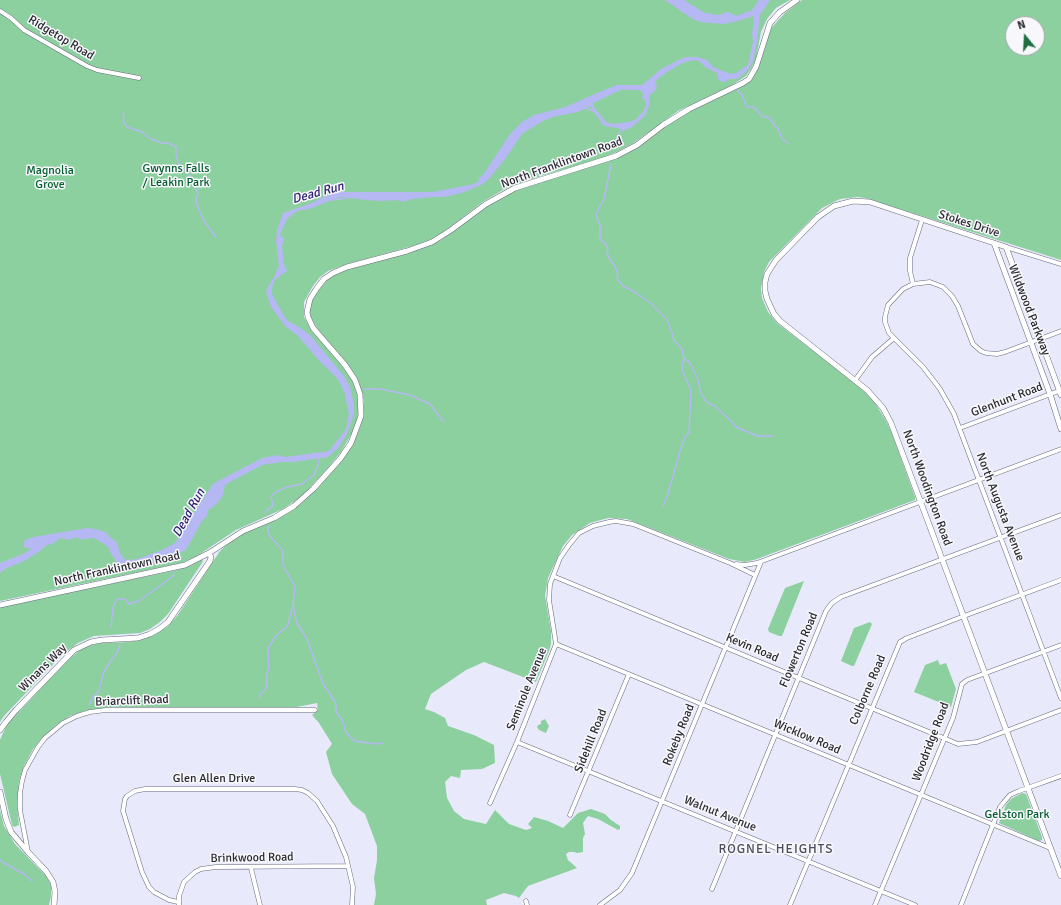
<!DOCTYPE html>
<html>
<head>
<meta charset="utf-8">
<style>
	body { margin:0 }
	#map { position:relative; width:1061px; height:905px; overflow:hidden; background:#e8eafc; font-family:Signika,sans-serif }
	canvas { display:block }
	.north { position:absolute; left:1005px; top:16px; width:40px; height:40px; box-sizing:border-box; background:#f8f8fc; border:1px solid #a5a5aa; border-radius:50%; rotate:342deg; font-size:11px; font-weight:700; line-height:16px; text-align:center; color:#292930 }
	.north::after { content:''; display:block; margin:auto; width:14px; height:18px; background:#1e6e3e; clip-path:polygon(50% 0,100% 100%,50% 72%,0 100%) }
</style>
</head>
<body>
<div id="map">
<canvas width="1061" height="905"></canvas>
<div class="north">N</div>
</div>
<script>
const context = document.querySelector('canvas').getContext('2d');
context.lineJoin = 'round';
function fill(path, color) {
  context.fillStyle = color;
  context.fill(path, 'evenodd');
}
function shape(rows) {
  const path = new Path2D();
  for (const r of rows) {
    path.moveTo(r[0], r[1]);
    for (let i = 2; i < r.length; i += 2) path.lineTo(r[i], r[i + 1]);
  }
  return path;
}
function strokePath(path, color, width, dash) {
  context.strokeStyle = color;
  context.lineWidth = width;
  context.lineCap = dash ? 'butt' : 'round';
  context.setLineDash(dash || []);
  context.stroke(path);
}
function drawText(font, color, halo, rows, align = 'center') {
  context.font = font + ' Signika,sans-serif';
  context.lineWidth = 3;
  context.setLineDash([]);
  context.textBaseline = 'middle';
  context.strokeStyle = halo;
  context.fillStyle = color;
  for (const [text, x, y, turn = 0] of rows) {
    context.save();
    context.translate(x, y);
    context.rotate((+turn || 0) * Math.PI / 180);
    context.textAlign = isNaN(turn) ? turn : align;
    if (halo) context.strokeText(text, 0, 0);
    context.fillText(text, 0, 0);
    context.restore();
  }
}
fill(shape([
	[0,0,790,0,776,8,767,19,761,32,756,59,751,69,746,76,732,85,678,111,632,144,604,158,541,176,503,190,484,201,442,233,429,240,416,245,347,264,328,271,320,277,313,286,304,302,304,317,311,330,337,359,352,380,358,395,359,408,357,420,352,433,341,452,327,469,302,496,283,509,236,530,197,556,181,563,0,601],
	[802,0,1061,0,1061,260,865,198,858,197,840,199,822,208,769,262,764,272,761,289,762,298,768,312,777,323,860,387,875,403,885,419,891,431,915,497,915,500,757,559,745,562,729,559,627,519,608,518,590,523,572,535,563,546,548,578,545,596,551,631,551,644,549,651,536,682,484,662,466,670,431,694,425,709,434,712,445,718,448,726,474,735,494,745,495,763,482,769,461,770,460,778,451,776,445,782,447,798,454,811,464,819,486,824,495,810,509,824,526,830,532,828,528,824,534,817,548,821,563,828,578,813,591,809,605,814,611,820,620,826,620,829,618,830,598,819,588,816,583,823,585,834,583,838,583,852,577,853,574,852,569,852,566,854,568,860,577,868,528,886,519,898,516,896,504,893,486,900,487,905,374,905,376,894,374,878,377,860,377,846,365,814,352,804,332,774,326,752,332,744,319,723,312,715,318,710,317,703,297,707,109,707,84,711,70,716,56,725,41,739,33,749,24,766,19,781,17,805,19,825,14,827,12,825,0,774,0,740,6,726,13,718,70,658,80,650,88,646,101,643,129,642,140,640,149,637,167,627,177,616,220,551,233,539,246,531,288,513,301,504,319,487,346,455,354,442,360,427,364,412,364,401,361,389,355,375,345,361,318,330,310,316,310,307,314,296,328,279,338,273,353,267,429,246,441,240,487,206,505,195,525,186,609,161,683,114,732,91,750,80,772,27,785,13],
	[1013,24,1037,24,1037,48,1013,48],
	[201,559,203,561,202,563,168,614,160,622,150,629,140,633,94,636,78,643,62,655,4,716,0,722,0,607,177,570,192,565],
	[804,581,782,636,779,636,769,632,768,629,785,588],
	[870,622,872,624,854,666,852,666,841,661,854,628],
	[938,660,940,665,946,663,956,689,951,707,914,692,925,665],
	[545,719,549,726,546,733,539,730,537,727,538,725,541,724,541,721],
	[1022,793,1026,794,1042,837,1042,840,1039,841,999,823,1006,805,1011,799],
	[0,810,4,826,15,844,47,877,51,886,51,896,49,905,0,905]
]), '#8cd09f');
fill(shape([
	[665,0,684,0,705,13,718,15,728,12,736,16,752,10,759,0,770,0,760,15,757,42,753,61,748,70,737,79,729,79,725,82,720,81,718,79,718,75,717,73,705,67,699,61,695,60,682,63,667,72,655,81,657,86,655,91,650,95,649,106,645,116,632,127,623,131,619,128,608,127,603,125,590,106,578,112,553,117,541,122,522,134,506,158,488,180,481,185,462,193,444,197,434,197,412,199,403,202,397,200,381,201,367,200,340,197,309,209,297,211,287,219,280,234,281,237,284,238,282,247,284,264,287,271,275,280,272,287,272,294,283,314,288,321,299,327,310,335,344,376,350,387,354,405,354,414,347,434,338,448,328,457,294,462,282,462,262,465,230,482,225,485,223,495,220,500,213,507,208,510,207,516,202,521,186,550,157,564,137,569,128,570,121,568,115,560,111,545,107,540,101,535,88,534,68,540,61,538,52,544,47,545,40,551,26,560,5,569,0,573,0,563,23,554,32,548,25,548,23,545,25,540,33,537,87,528,100,530,107,533,124,559,127,560,137,559,162,550,175,543,213,484,216,482,262,458,278,455,285,457,329,451,346,429,349,414,344,391,339,381,329,370,322,364,298,336,285,326,271,307,266,292,268,287,276,274,276,272,279,266,276,241,277,230,283,213,309,204,334,192,433,192,474,184,480,180,478,178,483,175,510,134,522,122,534,115,565,107,616,85,642,85,661,69,685,57,697,57,707,60,713,67,730,74,736,73,748,65,753,41,752,34,754,20,753,16,735,22,723,24,700,22,691,18],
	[623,89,627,90,639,90,643,93,642,98,645,100,646,105,643,112,635,120,628,122,612,124,606,122,594,107,593,103]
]), '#b5b8f3');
strokePath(shape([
	[737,90,742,95,747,107,754,107,762,116,770,118,775,126,778,128,782,139,789,144],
	[586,108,595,112],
	[123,112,124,123,127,127,142,132,151,139,162,143,168,143,176,147,176,155,179,165,189,173,193,185,196,189,198,194,196,200,197,205,204,221,216,237],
	[617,140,618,134,622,129],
	[611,165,604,199,598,210,596,215,600,225,600,239,606,244,608,249,607,254,617,270,618,280,623,286,633,291,652,304,667,320,672,333,674,340,682,349,684,359,682,365,682,370,691,390,689,432,685,437,681,448,667,497,663,506],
	[332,200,348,198],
	[684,359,688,361,691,365,698,379,700,391,705,400,709,404,715,406,732,422,736,427,757,436,773,436],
	[364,389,380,389,410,395,430,404,443,421],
	[266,513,268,509,273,506,271,496,276,492,287,487,302,484,314,475,318,465,319,457],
	[268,526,268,532,270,536,283,551,283,565,295,587,293,606,297,623,307,639,323,684,334,700,336,704,336,711,339,716,342,720,346,732,354,741,377,744,383,743],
	[111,627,113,607,117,599,125,599,129,604,139,601,173,576,174,573],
	[259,698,261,693,266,689,267,684,267,674,269,667,268,648,275,637,288,625,292,608],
	[89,705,93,697,99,691,103,674,110,662,117,653,120,645],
	[0,860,4,863,24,874,32,881]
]), '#b5b8f3', 1.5);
strokePath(shape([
	[82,535,92,533,100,536,113,545,115,552]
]), '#b5b8f3', 9);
const minor = shape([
	[0,11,11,18,24,30,87,66,97,70,139,78],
	[1006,247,1061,264],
	[913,284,910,271,910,258,922,220],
	[1061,331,1005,352,997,354,986,353,981,351,973,344,958,306,952,296,943,287,930,282,913,284,903,289,888,305,885,317,885,322,889,333,923,367,940,389,954,414,1061,698],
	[856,379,872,357,894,338],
	[960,428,1061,390],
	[736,564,745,565,757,563,1061,449],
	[553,576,958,744,977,742,1061,710],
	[556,644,1050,848],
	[517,742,915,905],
	[490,803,517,742,556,644,549,600,550,584,560,558,569,545,579,533,593,526,609,522,616,521,633,524,730,563,755,575],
	[570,815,629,674],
	[28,852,20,810,20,793,22,781,25,770,38,747,45,738,63,723,77,716,90,712,106,710,315,710],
	[251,868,260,905],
	[712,889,826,611,832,603,841,597,1061,515],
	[526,901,527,905],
	[178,902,169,900,154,892,149,887,142,872,123,811,125,799,127,796,135,791,145,789,295,789,302,790,308,793,317,801,333,826,346,857,353,887,352,905],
	[179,905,179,896,184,882,195,872,201,869,216,867,348,866],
	[600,905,620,890,632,873,761,562],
	[790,905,900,642,907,638,964,616,1061,580],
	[875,905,953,718,962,684,967,680,1061,645],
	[961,905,1000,807,1004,802,1010,795,1019,791,1061,776]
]);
const tertiary = shape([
	[994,243,1050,394,1061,429],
	[1061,395,1006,247,870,202,853,201,834,206,818,217,776,260,767,274,765,282,765,291,767,299,774,314,780,321,867,390,883,408,891,423,1061,876],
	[0,605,185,565,209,553,243,531,274,518,294,506,313,489,340,459,351,443,361,416,360,394,355,380,345,365,313,328,308,317,307,312,310,299,317,288,324,279,333,273,347,267,407,251,432,242,451,230,486,204,515,188,616,156,637,145,663,125,689,109,743,83,749,79,756,67,770,23,780,12,797,0],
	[0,730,6,722,16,710,74,650,91,642,102,640,138,638,150,634,159,629,168,622,210,561,211,557,209,553],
	[0,792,6,819,11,832,28,852,46,871,53,882,55,892,54,905]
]);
strokePath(minor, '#686979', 5);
strokePath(tertiary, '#686979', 6);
strokePath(minor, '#fff', 4);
strokePath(tertiary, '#fff', 5);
drawText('12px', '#292930', '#f8f8fc', [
	["Ridgetop Road",61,38,31],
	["North Franklintown Road",562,163,-20],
	["Stokes Drive",969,224,18],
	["Wildwood Parkway",1029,310,69],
	["Glenhunt Road",1007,400,-21],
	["North Woodington Road",927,488,70],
	["North Augusta Avenue",1000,507,69],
	["North Franklintown Road",117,569,-12],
	["Kevin Road",752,648,23],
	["Flowerton Road",799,650,-67],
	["Winans Way",43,668,-45],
	["Seminole Avenue",527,689,-68],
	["Colborne Road",868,690,-67],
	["Briarclift Road",132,701,-2],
	["Rokeby Road",679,735,-68],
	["Wicklow Road",807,737,23],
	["Sidehill Road",591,741,-68],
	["Woodridge Road",931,742,-69],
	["Glen Allen Drive",214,779],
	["Walnut Avenue",720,814,22],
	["Brinkwood Road",252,858,-1]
]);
drawText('12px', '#035c2e', '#f8f8fc', [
	["Gwynns Falls",176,169],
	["/ Leakin Park",176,183],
	["Magnolia",50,171],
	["Grove",50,185],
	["Gelston Park",1017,815]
]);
drawText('italic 13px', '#2b1f71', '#f8f8fc', [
	["Dead Run",318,193,-15],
	["Dead Run",189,513,-61]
]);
context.letterSpacing = '1px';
drawText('13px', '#4c4d5c', '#f8f8fc', [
	["ROGNEL HEIGHTS",776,850]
]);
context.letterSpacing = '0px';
</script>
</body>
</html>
